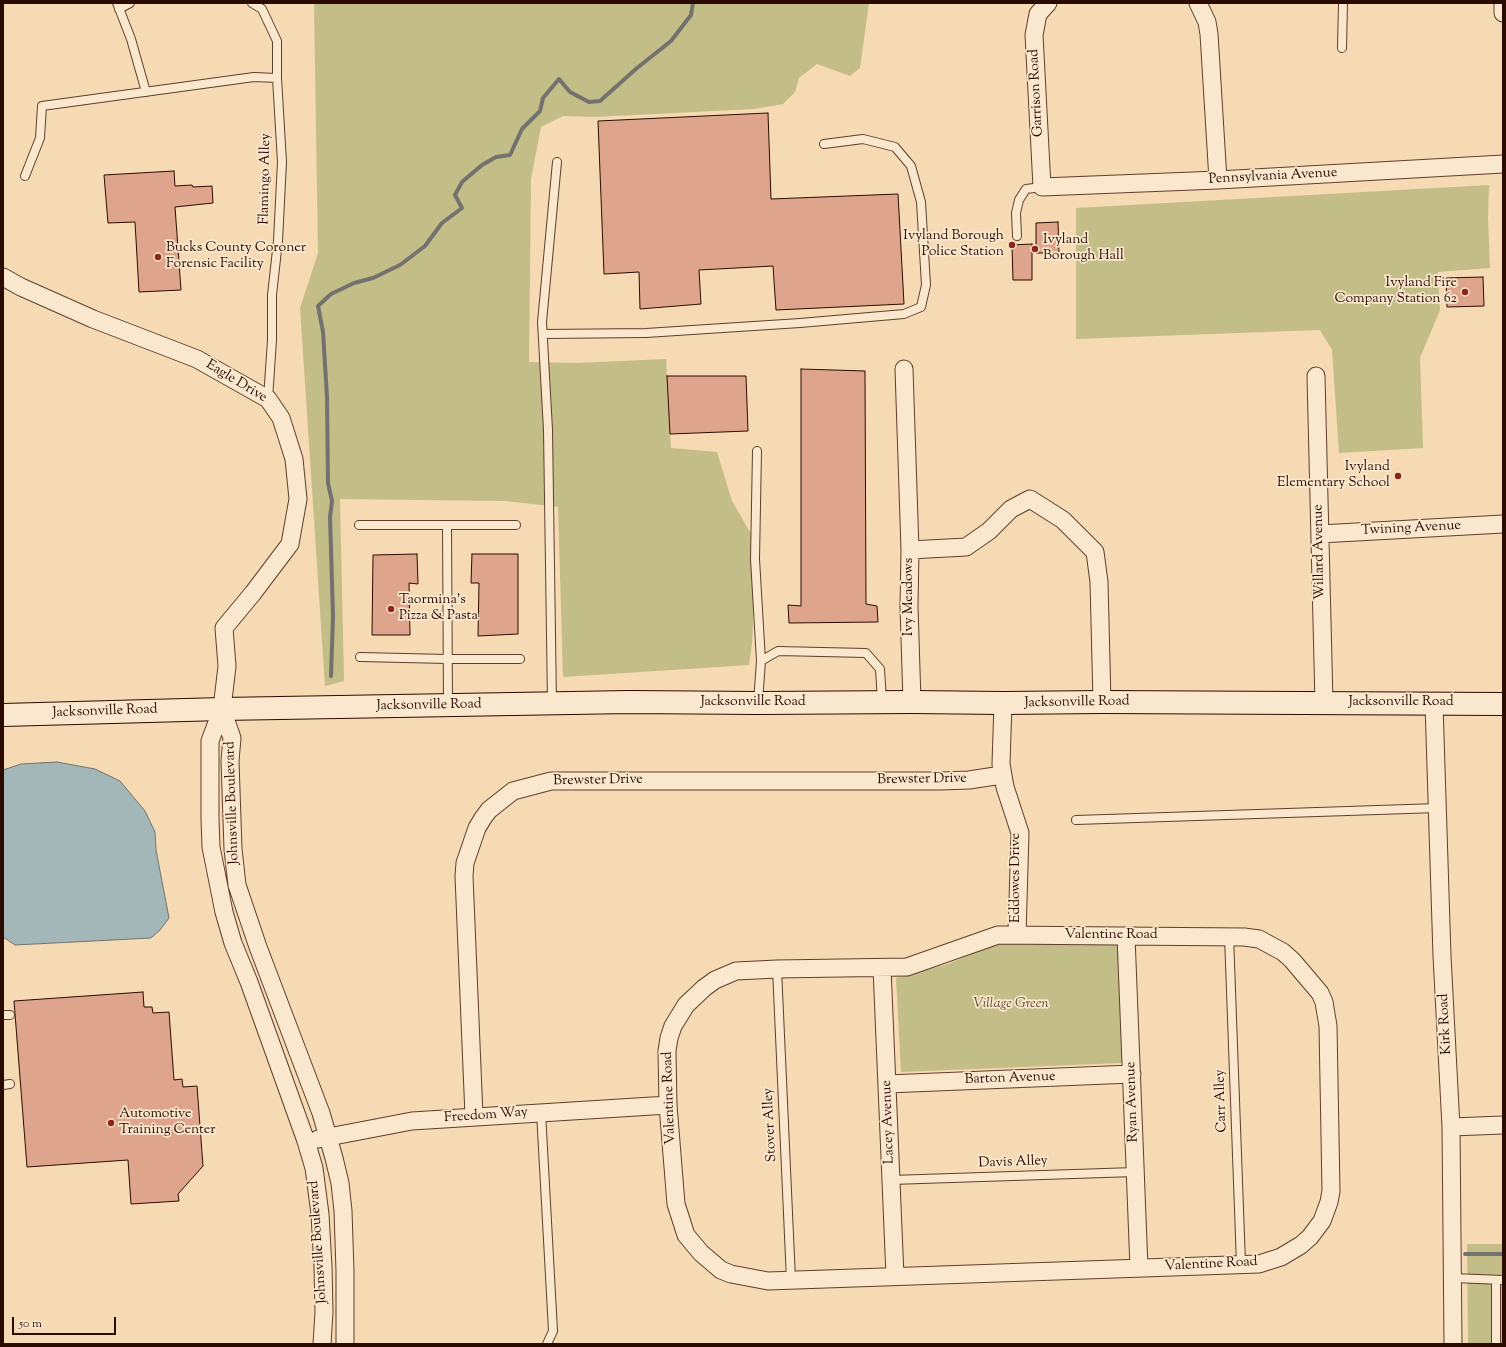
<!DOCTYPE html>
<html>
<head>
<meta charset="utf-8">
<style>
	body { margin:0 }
	#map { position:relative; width:1506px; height:1347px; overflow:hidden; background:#f6dab3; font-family:"Sorts Mill Goudy",serif }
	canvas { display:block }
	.frame { position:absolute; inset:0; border:4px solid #2b0b00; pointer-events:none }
	.scale { position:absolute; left:12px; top:1317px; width:104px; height:18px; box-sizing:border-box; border:2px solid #2b0b00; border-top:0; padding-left:5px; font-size:12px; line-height:14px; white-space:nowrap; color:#2b0b00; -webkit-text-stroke:3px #f9e7ce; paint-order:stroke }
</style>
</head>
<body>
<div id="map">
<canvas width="1506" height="1347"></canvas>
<div class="frame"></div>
<div class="scale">50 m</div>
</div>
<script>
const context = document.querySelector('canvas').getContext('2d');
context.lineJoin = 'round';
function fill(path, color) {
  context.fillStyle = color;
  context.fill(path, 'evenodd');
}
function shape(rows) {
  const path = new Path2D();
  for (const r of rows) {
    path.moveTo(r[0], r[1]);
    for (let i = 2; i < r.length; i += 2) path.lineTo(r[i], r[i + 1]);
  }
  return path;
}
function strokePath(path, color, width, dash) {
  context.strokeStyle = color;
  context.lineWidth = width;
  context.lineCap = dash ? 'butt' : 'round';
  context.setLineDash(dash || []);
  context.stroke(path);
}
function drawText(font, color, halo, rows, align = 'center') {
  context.font = font + ' "Sorts Mill Goudy",serif';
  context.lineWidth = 3.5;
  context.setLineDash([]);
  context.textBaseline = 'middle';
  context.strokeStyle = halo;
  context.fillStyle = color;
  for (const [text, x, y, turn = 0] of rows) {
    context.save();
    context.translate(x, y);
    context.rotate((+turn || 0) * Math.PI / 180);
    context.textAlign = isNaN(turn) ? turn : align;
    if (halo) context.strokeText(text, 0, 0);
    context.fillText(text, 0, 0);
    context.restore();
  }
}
fill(shape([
	[314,3,869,3,860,68,850,76,817,64,799,78,795,92,783,104,754,109,596,117,563,116,541,127,531,179,529,362,576,363,666,359,671,448,717,452,732,501,757,544,752,644,749,665,563,677,558,507,505,501,340,499,344,681,325,686,300,308,318,253],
	[1489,185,1488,217,1490,268,1438,272,1440,310,1420,358,1423,448,1339,453,1332,350,1320,330,1076,339,1076,208],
	[998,943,1119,945,1122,1063,901,1072,896,978,948,964],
	[1467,1244,1503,1244,1503,1344,1468,1344]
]), '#c3bd88');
const water = shape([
	[57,762,95,769,120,781,145,811,155,832,156,850,169,918,160,930,151,938,15,945,3,937,3,770,21,764,57,762]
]);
fill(water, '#a3b7b9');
strokePath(water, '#73726f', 1);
strokePath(shape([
	[331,676,333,616,330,517,332,501,328,483,327,397,323,332,318,306,331,294,354,283,373,278,400,265,425,246,442,223,462,208,455,195,462,182,482,165,496,157,510,155,522,129,540,111,543,98,559,79,570,92,589,102,600,101,637,68,671,41,691,15,693,3],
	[1465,1254,1503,1254]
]), '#73726f', 4);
const building = shape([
	[768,113,771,199,898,194,904,304,776,310,773,266,699,270,701,304,640,309,639,272,604,274,598,121,768,113],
	[174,171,175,186,192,185,193,187,212,186,213,203,175,207,181,290,139,292,135,222,108,223,104,175,174,171],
	[1058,222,1059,253,1036,253,1036,223,1058,222],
	[1032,244,1032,280,1013,280,1012,245,1032,244],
	[1483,277,1484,306,1447,307,1446,278,1483,277],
	[801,369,865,371,866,604,877,606,878,622,789,623,788,605,801,606,801,369],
	[667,376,746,376,748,431,670,434,667,376],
	[417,554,418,584,409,583,410,635,372,635,373,555,417,554],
	[472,554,518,554,518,634,478,636,479,583,471,583,472,554],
	[143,992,144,1007,152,1007,153,1013,169,1012,174,1080,182,1079,183,1087,197,1086,203,1166,178,1194,179,1201,131,1204,128,1160,27,1167,14,1001,143,992]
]);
fill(building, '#dea58c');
strokePath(building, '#2b0b00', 1);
const service = shape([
	[117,3,131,39,146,92],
	[252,3,262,9,277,41,277,78,282,162,278,241,272,295,272,340,268,399],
	[119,9,130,3],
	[1342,48,1343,3],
	[25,176,40,138,42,106,254,77,277,78],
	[1017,236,1016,213,1019,200,1026,189,1042,187],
	[543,334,646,333,800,323,904,314,921,307,926,285,921,202,911,166,895,147,863,139,824,144],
	[757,451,755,559,761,661],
	[359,525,516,525],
	[447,525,448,704],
	[360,657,448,659,520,659],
	[758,702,761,661,778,651,866,653,880,669,882,701],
	[552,703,548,430,542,322,557,162],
	[1076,820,1438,808],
	[1229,936,1241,1264],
	[777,969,791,1280],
	[3,1015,10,1015],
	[3,1085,10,1084],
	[541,1112,553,1331,547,1344],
	[891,1180,1135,1172],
	[1453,1278,1503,1280],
	[1496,1280,1496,1344]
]);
const minor = shape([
	[1048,3,1038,14,1034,35,1042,187,1218,180,1503,164],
	[1198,3,1207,22,1209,34,1218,180],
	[1503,3,1503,13],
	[3,277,21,287,93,319,197,359,268,399,281,418,294,459,298,499,290,544,253,593,224,628,227,666,222,709,210,741,210,819,211,847,224,912,233,943,249,982,306,1141,314,1168,320,1214,323,1267,324,1312,322,1344],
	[904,369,910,550],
	[1316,376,1324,703],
	[1320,534,1503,524],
	[912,702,909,606,910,550,966,547,989,531,1011,509,1030,499,1063,520,1095,552,1099,582,1102,702],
	[1003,703,1001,764,1005,787,1020,833,1017,935],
	[1434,704,1442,956,1451,1127,1453,1344],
	[222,709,232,738,230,761,233,849,237,885,258,947,321,1113,334,1158,340,1183,343,1211,345,1271,345,1344],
	[998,935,1244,937,1259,939,1283,952,1292,960,1320,993,1324,1002,1328,1026,1331,1191,1329,1202,1322,1221,1310,1237,1301,1245,1281,1257,1259,1264,768,1281,731,1274,721,1270,701,1253,686,1235,676,1204,668,1105,667,1051,669,1038,673,1026,686,1005,704,988,715,980,736,971,777,969,907,967,998,935],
	[1126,936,1139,1268],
	[882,968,895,1276],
	[887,1084,1132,1074],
	[474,1116,464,876,465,863,477,828,483,818,489,810,513,791,551,781,941,781,969,780,1002,775],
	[1451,1127,1503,1125],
	[318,1139,412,1121,668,1105]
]);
const secondary = shape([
	[3,715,222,709,629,702,758,703,912,702,1003,703,1102,702,1503,704]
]);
strokePath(service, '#5e3f2d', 10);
strokePath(minor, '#5e3f2d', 19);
strokePath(secondary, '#2b0b00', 24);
strokePath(service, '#f9e7ce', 8);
strokePath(minor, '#f9e7ce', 17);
strokePath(secondary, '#f9e7ce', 22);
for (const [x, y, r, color] of [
	[1012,245,4,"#8f2418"],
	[1035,249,4,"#8f2418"],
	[158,257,4,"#8f2418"],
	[1465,292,4,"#8f2418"],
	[1398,476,4,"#8f2418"],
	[391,609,4,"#8f2418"],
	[111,1123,4,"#8f2418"]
]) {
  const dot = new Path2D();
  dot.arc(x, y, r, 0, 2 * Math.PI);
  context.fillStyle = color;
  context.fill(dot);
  strokePath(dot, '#f9e7ce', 1.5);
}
drawText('14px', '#2b0b00', '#f9e7ce', [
	["Garrison Road",1037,93,-93],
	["Pennsylvania Avenue",1273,177,-3],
	["Flamingo Alley",266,179,-89],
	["Eagle Drive",236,382,31],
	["Twining Avenue",1411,529,-3],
	["Willard Avenue",1320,552,-91],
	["Ivy Meadows",910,597,-90],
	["Jacksonville Road",753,703],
	["Jacksonville Road",1077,703,-1],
	["Jacksonville Road",1401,703],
	["Jacksonville Road",429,706,-1],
	["Jacksonville Road",105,712,-2],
	["Brewster Drive",922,780,-1],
	["Brewster Drive",598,781,-1],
	["Johnsville Boulevard",233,803,-92],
	["Eddowes Drive",1017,878,-90],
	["Valentine Road",1111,936],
	["Kirk Road",1446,1024,-93],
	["Barton Avenue",1010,1079,-2],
	["Valentine Road",670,1098,-92],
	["Carr Alley",1222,1101,-92],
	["Ryan Avenue",1133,1102,-92],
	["Freedom Way",486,1116,-4],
	["Lacey Avenue",889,1122,-92],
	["Stover Alley",771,1125,-93],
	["Davis Alley",1013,1163,-2],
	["Johnsville Boulevard",319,1242,-94],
	["Valentine Road",1211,1265,-3]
]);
drawText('14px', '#2b0b00', '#f9e7ce', [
	["Ivyland Borough",1004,237,"right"],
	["Police Station",1004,253,"right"],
	["Ivyland",1043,241],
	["Borough Hall",1043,257],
	["Bucks County Coroner",166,249],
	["Forensic Facility",166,265],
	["Ivyland Fire",1457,284,"right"],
	["Company Station 62",1457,300,"right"],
	["Ivyland",1390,468,"right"],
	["Elementary School",1390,484,"right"],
	["Taormina's",399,601],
	["Pizza & Pasta",399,617],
	["Automotive",119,1115],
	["Training Center",119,1131]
], 'left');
drawText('italic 14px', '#604930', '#f9e7ce', [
	["Village Green",1011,1005]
]);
</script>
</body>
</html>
